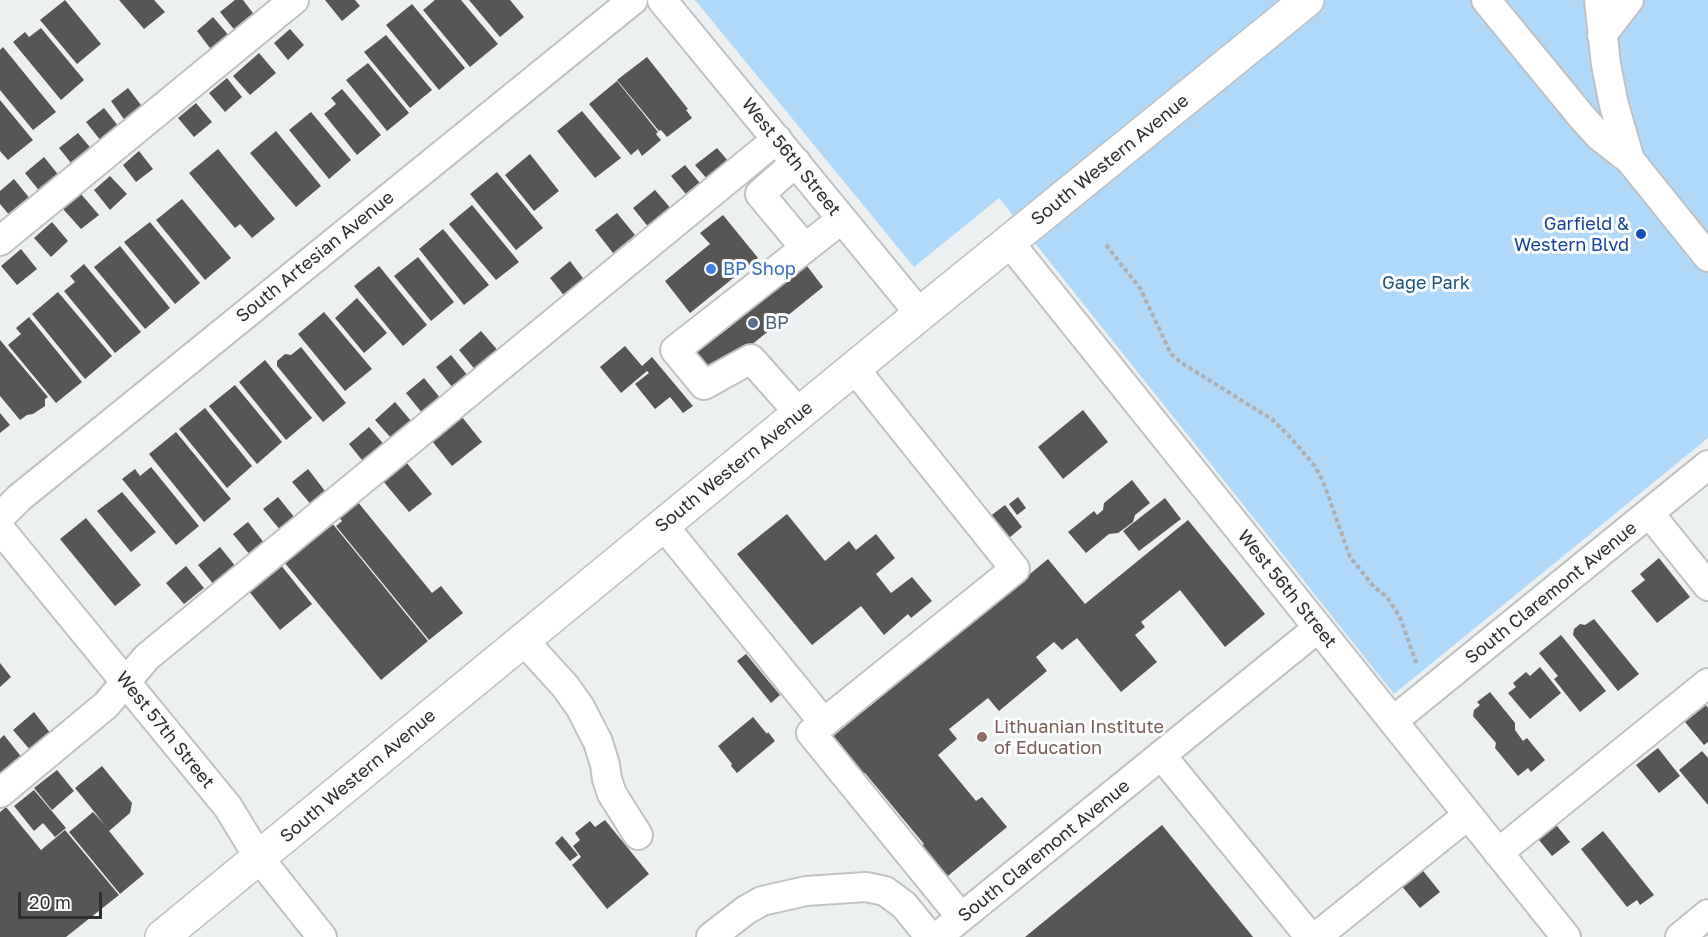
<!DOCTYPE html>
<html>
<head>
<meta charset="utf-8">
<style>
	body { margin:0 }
	#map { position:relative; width:1708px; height:937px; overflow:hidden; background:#edf0f1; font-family:"Golos Text",sans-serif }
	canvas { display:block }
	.scale { position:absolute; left:18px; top:892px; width:84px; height:27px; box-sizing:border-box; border:3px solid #2d2e2f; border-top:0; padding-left:8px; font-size:18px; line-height:21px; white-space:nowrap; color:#2d2e2f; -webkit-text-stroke:4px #fbfdff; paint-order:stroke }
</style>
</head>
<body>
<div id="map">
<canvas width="1708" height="937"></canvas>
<div class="scale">20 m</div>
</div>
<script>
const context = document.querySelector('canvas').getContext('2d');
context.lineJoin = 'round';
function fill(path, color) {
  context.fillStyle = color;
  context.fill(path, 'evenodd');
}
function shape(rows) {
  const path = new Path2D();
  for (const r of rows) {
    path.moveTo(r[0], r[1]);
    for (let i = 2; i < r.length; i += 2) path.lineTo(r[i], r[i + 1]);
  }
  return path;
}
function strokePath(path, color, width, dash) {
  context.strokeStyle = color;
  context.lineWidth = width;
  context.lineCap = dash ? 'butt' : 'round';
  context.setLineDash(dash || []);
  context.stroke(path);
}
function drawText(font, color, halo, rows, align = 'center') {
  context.font = font + ' "Golos Text",sans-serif';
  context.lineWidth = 6;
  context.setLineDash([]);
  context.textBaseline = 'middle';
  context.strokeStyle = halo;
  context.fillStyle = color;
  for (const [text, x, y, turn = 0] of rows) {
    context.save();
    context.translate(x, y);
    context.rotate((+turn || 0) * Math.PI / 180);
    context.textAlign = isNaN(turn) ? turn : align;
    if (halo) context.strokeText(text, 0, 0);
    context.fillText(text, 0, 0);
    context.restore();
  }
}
fill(shape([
	[695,0,1708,0,1708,438,1394,694,999,198,914,267]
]), '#b0d8f9');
fill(shape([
	[65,0,101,44,77,64,40,20],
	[119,0,154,0,165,12,144,29],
	[235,0,243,0,256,17,237,33,220,12],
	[325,0,355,0,360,6,342,21],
	[435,0,461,0,498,44,470,67,423,10],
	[469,0,510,0,524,17,500,37],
	[412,4,465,68,439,90,386,25],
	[213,17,231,38,213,52,197,31],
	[41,28,84,80,61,100,13,42,25,32,29,37],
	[290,29,304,45,288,60,274,43],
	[386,35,432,90,410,108,364,52],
	[3,47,56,112,33,130,0,90,0,50],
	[259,53,276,73,250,95,233,76],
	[647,57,688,109,686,110,692,118,667,137,661,130,659,131,617,80],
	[368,63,409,113,387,131,346,80],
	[227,78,242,97,225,112,209,93],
	[617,81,658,132,656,134,661,140,642,156,638,149,631,155,589,104],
	[128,88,144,109,126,122,111,101],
	[342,89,381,135,357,155,324,114,336,104,331,98],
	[0,100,33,140,8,160,0,151],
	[196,103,212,122,194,137,178,118],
	[104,108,119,127,101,141,86,122],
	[582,111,621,158,595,178,557,131],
	[311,112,351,160,329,179,289,130],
	[276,131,321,186,296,207,250,153],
	[78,133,94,152,75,168,59,148],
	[717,148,729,162,708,180,695,165],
	[218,149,275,219,252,238,240,224,235,228,189,173],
	[139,151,153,169,136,182,123,165],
	[530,154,559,191,534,211,505,175],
	[44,157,61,178,41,193,25,173],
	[685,165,704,188,690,199,671,176],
	[497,172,543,228,516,250,470,194],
	[110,176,127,194,110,210,94,190],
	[14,179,31,200,11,217,0,204,0,191],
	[655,190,673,211,650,229,633,208],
	[81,194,99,215,81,229,63,209],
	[182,199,231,258,205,280,156,220],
	[472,205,519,262,496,280,449,224],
	[617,213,635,235,613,253,595,230],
	[723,215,758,258,690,313,665,281,710,244,700,233],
	[52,222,68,241,51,257,34,238],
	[150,222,200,283,175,304,124,242],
	[443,229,489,285,464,305,419,249],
	[120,246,170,308,145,329,94,267],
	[21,249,37,269,17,285,1,266],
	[418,257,454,302,431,321,394,276],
	[570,261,586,282,566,298,550,278],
	[804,262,823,287,703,384,684,360],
	[84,264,141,332,115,353,64,291,75,282,70,276],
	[379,266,427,325,403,346,354,286],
	[58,292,112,356,85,379,32,314],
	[357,298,387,333,364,353,335,318],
	[324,312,372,369,345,391,298,334],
	[29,317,82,382,56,403,8,345,21,334,16,328],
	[481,331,500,353,477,372,459,350],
	[0,340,48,397,45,399,45,406,33,414,27,415,20,420,0,396],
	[625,346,642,366,652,357,693,406,683,413,670,397,655,409,635,384,649,373,647,371,621,393,600,367],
	[301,347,346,403,323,422,277,366,277,361,285,354,291,355],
	[451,355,468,376,453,388,436,367],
	[265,360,312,418,286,440,239,382],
	[424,378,441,399,423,414,406,393],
	[235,385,282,442,257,464,209,406],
	[395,402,412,422,392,439,375,420],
	[205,408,252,466,227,488,179,429],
	[1083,410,1108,442,1063,479,1038,447],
	[0,413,10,425,0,433],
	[462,417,482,442,452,466,432,441],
	[369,427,387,448,366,465,349,444],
	[176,432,231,499,204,522,149,454],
	[406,462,432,494,409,512,383,481],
	[151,467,199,526,176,545,122,479,135,469,140,476],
	[308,469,328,495,313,507,292,482],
	[1132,480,1150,503,1135,515,1133,522,1118,533,1109,534,1086,553,1068,532,1094,511,1097,515,1103,510,1104,503],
	[122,492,156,532,131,552,97,511],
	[278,497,295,518,281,531,263,509],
	[1018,497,1026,508,1017,515,1009,504],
	[1165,498,1181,519,1139,551,1123,531],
	[357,501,432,593,441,586,463,613,429,640,336,526,342,521,338,516],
	[1005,505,1022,527,1003,543,985,520],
	[787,514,825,561,849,541,856,550,876,534,895,558,876,574,891,593,912,577,932,601,911,618,908,614,884,635,861,606,812,645,737,554],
	[86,518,141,585,115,606,60,539],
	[1188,520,1265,614,1225,647,1180,590,1141,622,1145,627,1135,635,1157,662,1121,692,1077,638,1062,650,1054,642,1036,657,1047,671,999,711,988,698,949,729,957,739,938,755,976,801,982,797,1007,827,943,880,917,849,924,844,865,773,861,776,831,738,1048,559,1085,604],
	[248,522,265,544,250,555,233,534],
	[332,523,428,641,381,680,284,562],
	[220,547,236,567,214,585,198,565],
	[1659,558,1690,597,1657,623,1631,591,1645,580,1640,574],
	[280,564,312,604,280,630,248,590],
	[186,566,204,588,184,604,166,583],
	[1594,619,1639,674,1618,691,1573,635,1574,629,1580,624,1585,625],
	[1561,635,1606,691,1580,712,1554,679,1558,676,1539,653],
	[746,654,780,695,771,703,737,661],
	[0,663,11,677,0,687],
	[1540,667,1561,693,1530,719,1508,693,1516,687,1513,683,1526,672,1530,676],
	[1490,692,1515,723,1515,730,1523,741,1527,738,1545,760,1531,772,1528,768,1518,776,1495,748,1496,743,1473,716,1474,710,1480,705,1477,702],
	[1706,705,1708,708,1708,742,1704,745,1685,722],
	[34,712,51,734,31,751,13,730],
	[753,717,767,734,768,732,775,741,737,773,731,766,732,764,718,746],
	[4,735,23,759,2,775,0,772,0,739],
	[1658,748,1680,776,1659,793,1636,765],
	[1702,751,1708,758,1708,805,1679,770],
	[102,766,132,803,130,813,109,831,144,874,120,894,69,832,93,812,105,825,75,788],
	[57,770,74,791,52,810,34,788],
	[34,790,66,828,55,837,43,823,34,831,14,806],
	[6,807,41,850,65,830,119,895,66,937,0,937,0,812],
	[605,820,649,874,607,909,572,865,581,857,573,846,580,840,575,833,590,821,595,827],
	[1553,821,1570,842,1552,856,1535,835],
	[1162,825,1253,937,1025,937],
	[1603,831,1654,895,1640,905,1637,900,1627,907,1581,849],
	[562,836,578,855,570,861,555,843],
	[1420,867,1440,892,1420,908,1400,884]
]), '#585555');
const minor = shape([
	[662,0,920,314],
	[1486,0,1581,116,1599,136,1630,160,1708,257],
	[1599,0,1606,65,1614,105,1630,160],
	[1602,35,1629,0],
	[796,162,760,194,805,248],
	[0,241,294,0],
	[1009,242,1566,937],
	[854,368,1015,569,811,733,961,917],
	[799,413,751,359,704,385,675,350,842,219],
	[1649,513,1708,586],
	[0,517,19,498,633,0],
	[663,525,824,723],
	[0,529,228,807,259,858,322,937],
	[523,640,565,686,580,707,598,742,605,765,607,779,612,794,638,835],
	[1393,721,1708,465],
	[1161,755,1310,937],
	[0,793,106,705,147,657,777,139],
	[1498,853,1708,683],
	[711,937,746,910,762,901,806,891,866,887,885,891,904,905,930,937],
	[937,937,1318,628],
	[1316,937,1468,815],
	[1680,937,1708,914]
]);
const major = shape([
	[162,937,920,314,1307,0]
]);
strokePath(minor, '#bfc1c3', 32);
strokePath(major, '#bfc1c3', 36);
strokePath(shape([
	[1106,245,1140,288,1171,354,1180,362,1273,420,1291,438,1314,465,1323,481,1350,557,1374,587,1387,597,1400,617,1417,665]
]), '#adafb0', 4, [4.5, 3]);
strokePath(minor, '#fff', 28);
strokePath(major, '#fff', 33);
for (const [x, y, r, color] of [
	[1641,234,6,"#1a4fb4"],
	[711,269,6,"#3f7fe0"],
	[753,323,6,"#5c6f8a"],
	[982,737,6,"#8d6e63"]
]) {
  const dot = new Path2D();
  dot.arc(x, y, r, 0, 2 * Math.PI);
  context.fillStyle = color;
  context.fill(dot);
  strokePath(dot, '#fbfdff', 2);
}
drawText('18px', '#2d2e2f', '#fbfdff', [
	["West 56th Street",791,157,51],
	["South Western Avenue",1110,160,-39],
	["South Artesian Avenue",315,257,-39],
	["South Western Avenue",734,467,-39],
	["West 56th Street",1287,589,51],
	["South Claremont Avenue",1551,593,-39],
	["West 57th Street",165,730,51],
	["South Western Avenue",358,776,-40],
	["South Claremont Avenue",1044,851,-39]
]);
drawText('18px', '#164399', '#fbfdff', [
	["Garfield &",1629,224],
	["Western Blvd",1629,245]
], 'right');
drawText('18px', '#366cbe', '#fbfdff', [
	["BP Shop",723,269]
], 'left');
drawText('18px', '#1d537b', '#fbfdff', [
	["Gage Park",1426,283]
]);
drawText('18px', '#4e5e75', '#fbfdff', [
	["BP",765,323]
], 'left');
drawText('18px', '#785e54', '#fbfdff', [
	["Lithuanian Institute",994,727],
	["of Education",994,748]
], 'left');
</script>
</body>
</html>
